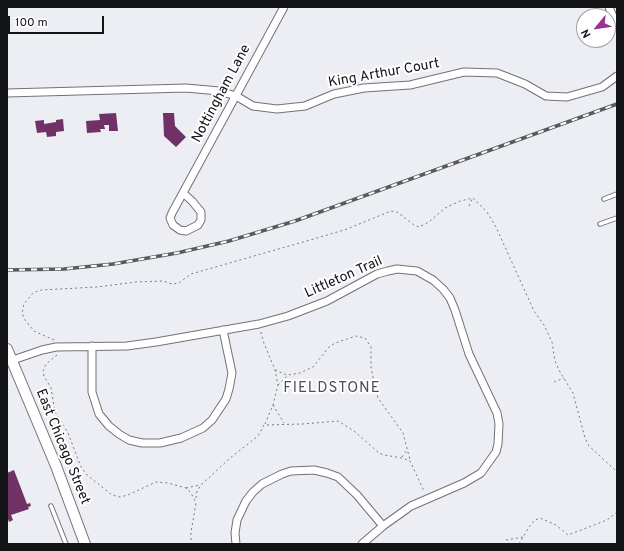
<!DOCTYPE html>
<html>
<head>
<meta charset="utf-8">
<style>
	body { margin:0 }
	#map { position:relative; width:624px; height:551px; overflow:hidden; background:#eceef4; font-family:Overpass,sans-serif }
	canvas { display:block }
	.frame { position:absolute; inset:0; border:8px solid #131416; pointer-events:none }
	.north { position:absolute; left:576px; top:8px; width:40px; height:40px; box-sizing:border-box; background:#fff; border:1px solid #a1a1a2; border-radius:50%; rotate:241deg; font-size:11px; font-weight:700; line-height:16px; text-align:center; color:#131416 }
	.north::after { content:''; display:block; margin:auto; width:14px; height:18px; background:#953197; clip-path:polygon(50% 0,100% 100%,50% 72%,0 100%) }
	.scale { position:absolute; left:8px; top:16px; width:96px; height:18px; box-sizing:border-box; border:2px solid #131416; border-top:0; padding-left:5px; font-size:12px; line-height:14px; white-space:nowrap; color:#131416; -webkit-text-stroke:3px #fff; paint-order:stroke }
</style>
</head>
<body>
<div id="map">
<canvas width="624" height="551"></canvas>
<div class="frame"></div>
<div class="north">N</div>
<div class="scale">100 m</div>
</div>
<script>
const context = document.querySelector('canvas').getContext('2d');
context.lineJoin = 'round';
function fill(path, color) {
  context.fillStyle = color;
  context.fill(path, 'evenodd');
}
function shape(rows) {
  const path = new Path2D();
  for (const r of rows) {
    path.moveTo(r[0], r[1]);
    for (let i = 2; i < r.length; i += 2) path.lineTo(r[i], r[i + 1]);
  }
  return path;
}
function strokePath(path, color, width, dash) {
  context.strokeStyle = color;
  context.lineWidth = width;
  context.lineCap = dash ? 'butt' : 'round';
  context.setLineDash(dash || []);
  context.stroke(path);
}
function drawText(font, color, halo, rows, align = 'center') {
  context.font = font + ' Overpass,sans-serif';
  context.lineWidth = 4;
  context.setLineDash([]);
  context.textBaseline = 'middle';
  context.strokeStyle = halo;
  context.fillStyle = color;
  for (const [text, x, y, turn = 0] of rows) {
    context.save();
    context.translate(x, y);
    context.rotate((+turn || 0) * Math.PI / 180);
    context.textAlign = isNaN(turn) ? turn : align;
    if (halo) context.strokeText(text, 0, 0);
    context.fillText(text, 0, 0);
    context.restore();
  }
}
fill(shape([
	[116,113,118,131,109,131,109,125,104,125,105,129,100,129,101,132,87,133,86,121,100,120,99,114],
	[163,113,174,113,175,126,186,137,176,147,164,136],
	[63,119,64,131,56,132,56,136,47,137,46,132,37,133,35,121,44,120,44,124,56,122,56,120],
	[14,470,27,504,30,503,31,506,28,507,29,509,11,515,13,520,9,522,7,516,7,473]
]), '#703266');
const lane = shape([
	[604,199,617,194],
	[600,224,617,218],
	[51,506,66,544]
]);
const street = shape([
	[609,7,617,26],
	[7,93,186,88,219,91,236,96,253,106,277,109,305,106,334,94,364,88,410,85,464,72,497,73,525,84,546,96,567,97,602,87,617,76],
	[183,193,192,201,201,212,201,220,198,225,186,231,180,230,173,225,170,218,172,213,284,7],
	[92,346,92,392,99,414,109,426,119,434,129,440,142,443,160,443,181,438,203,428,212,420,226,399,229,389,232,373,223,330],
	[7,362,42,350,56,347,127,346,156,342,259,324,288,316,327,301,377,274,388,271,397,269,417,271,433,280,443,289,450,298,455,310,469,354,497,413,499,424,498,444,496,452,481,473,464,483,411,506,383,526,362,544],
	[236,544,235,533,237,520,246,501,253,492,262,484,282,474,291,471,314,470,327,473,338,477,357,495,383,526]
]);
const secondary = shape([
	[7,349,56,466,85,544]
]);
strokePath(lane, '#707277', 5.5);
strokePath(street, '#707277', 9);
strokePath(secondary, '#707277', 12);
strokePath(shape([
	[469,206,472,199],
	[261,332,263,341,275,370,278,385,273,405,265,424],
	[54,340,34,331,25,320,22,313,24,304,33,293,41,290,97,287,136,282,163,281,172,284,179,283,191,274,324,236,347,229,391,211,397,212,414,225,419,227,429,222,445,208,460,201,473,198,487,212,496,227,534,311,544,325,552,342,555,361,560,372,573,393,585,438,589,446,615,470,617,474],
	[57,355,46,364,43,371,44,376,51,388,55,412,68,433,81,467,87,475,112,495,120,497,128,495,156,482,168,483,186,488,191,493,196,503,191,532,191,544],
	[275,370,287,375],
	[554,382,564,378],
	[278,385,288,375,300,373,313,367,329,347,335,343,356,336,365,338,371,347,371,367,375,388,378,398,403,433,410,460],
	[273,405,284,423],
	[402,457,407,450],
	[186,488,200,485],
	[196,498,197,491,201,485,229,459,258,436,264,425,303,424,338,421,354,431,379,453,384,455,402,458,410,461,424,491],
	[506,540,523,537],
	[519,544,529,527,535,520,540,518,556,525,568,535,607,520,617,512]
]), '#77787c', 1, [2, 3]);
strokePath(lane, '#fff', 3.5);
strokePath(street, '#fff', 7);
strokePath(secondary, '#fff', 10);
const rail = shape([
	[7,270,64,269,113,264,177,253,229,241,295,221,617,104]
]);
strokePath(rail, '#585a5d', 3.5);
strokePath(rail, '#fff', 2, [6]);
drawText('14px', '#131416', '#fff', [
	["King Arthur Court",384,74,-10],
	["Nottingham Lane",222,94,-62],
	["Littleton Trail",344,278,-24],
	["East Chicago Street",62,447,68]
]);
context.letterSpacing = '1px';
drawText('15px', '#4c4e53', '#fff', [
	["FIELDSTONE",332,389]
]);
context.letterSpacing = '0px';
</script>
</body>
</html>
